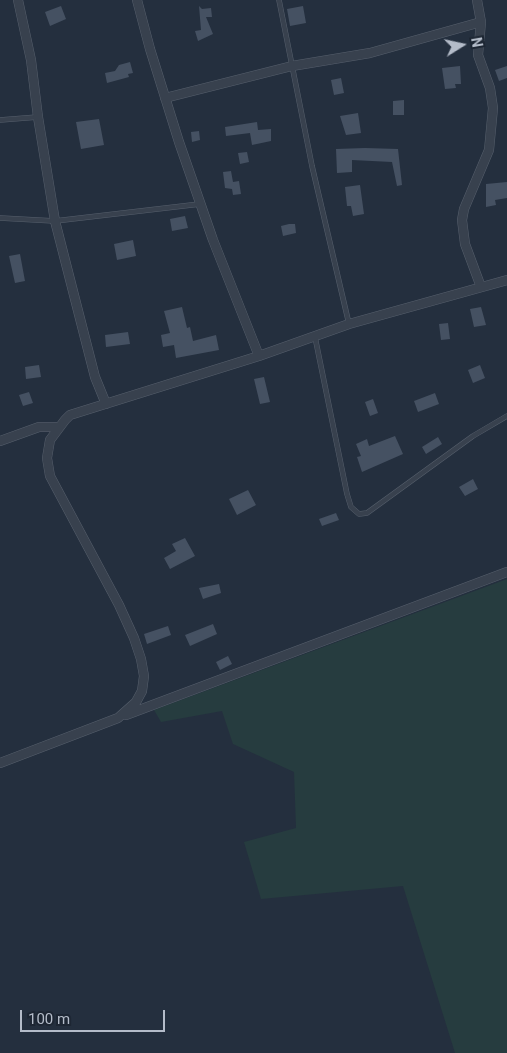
<!DOCTYPE html>
<html>
<head>
<meta charset="utf-8">
<style>
	body { margin:0 }
	#map { position:relative; width:507px; height:1053px; overflow:hidden; background:#242f3e; font-family:Roboto,sans-serif }
	canvas { display:block }
	.north { position:absolute; left:437px; top:20px; width:50px; height:50px; -webkit-text-stroke:4px #1d2633; paint-order:stroke; rotate:80deg; font-size:14px; font-weight:700; line-height:20px; text-align:center; color:#b4bcc9 }
	.north::after { content:''; display:block; margin:auto; width:18px; height:22px; background:#b4bcc9; clip-path:polygon(50% 0,100% 100%,50% 72%,0 100%) }
	.scale { position:absolute; left:20px; top:1010px; width:145px; height:22px; box-sizing:border-box; border:2px solid #b4bcc9; border-top:0; padding-left:6px; font-size:15px; line-height:18px; white-space:nowrap; color:#b4bcc9; -webkit-text-stroke:4px #1d2633; paint-order:stroke }
</style>
</head>
<body>
<div id="map">
<canvas width="507" height="1053"></canvas>
<div class="north">N</div>
<div class="scale">100 m</div>
</div>
<script>
const context = document.querySelector('canvas').getContext('2d');
context.lineJoin = 'round';
function fill(path, color) {
  context.fillStyle = color;
  context.fill(path, 'evenodd');
}
function shape(rows) {
  const path = new Path2D();
  for (const r of rows) {
    path.moveTo(r[0], r[1]);
    for (let i = 2; i < r.length; i += 2) path.lineTo(r[i], r[i + 1]);
  }
  return path;
}
function strokePath(path, color, width, dash) {
  context.strokeStyle = color;
  context.lineWidth = width;
  context.lineCap = dash ? 'butt' : 'round';
  context.setLineDash(dash || []);
  context.stroke(path);
}
fill(shape([
	[507,579,507,1053,455,1053,403,886,261,899,244,842,296,828,294,772,233,744,222,711,161,722,154,710]
]), '#263c3f');
fill(shape([
	[61,6,66,19,50,26,45,12],
	[199,6,202,9,211,8,212,17,206,17,213,34,198,41,195,31,201,30],
	[303,6,306,23,290,26,287,9],
	[130,62,133,73,128,74,129,77,107,83,105,73,115,71,119,65],
	[460,66,461,84,455,84,456,88,445,89,442,68],
	[507,66,507,78,499,81,495,70],
	[341,78,344,93,334,95,331,80],
	[404,100,404,115,393,115,393,101],
	[358,113,361,133,346,135,340,116],
	[99,119,104,145,81,149,76,122],
	[257,122,258,130,271,129,271,141,252,145,250,133,226,136,225,127],
	[199,131,200,140,192,142,191,132],
	[365,148,398,149,402,185,397,186,392,162,352,160,352,172,337,173,336,149],
	[247,152,249,162,240,164,238,153],
	[231,171,233,182,239,181,241,194,233,195,232,189,225,188,223,172],
	[507,182,507,198,495,200,496,205,486,207,486,184],
	[360,185,364,214,353,216,351,206,347,206,345,187],
	[185,216,188,228,172,231,170,219],
	[289,224,295,224,296,233,283,236,281,226],
	[133,240,136,256,117,260,114,244],
	[20,254,25,281,15,283,9,256],
	[182,307,187,328,190,327,193,341,216,335,219,350,176,358,174,345,163,347,161,335,170,333,164,311],
	[481,307,486,325,474,327,470,309],
	[448,323,450,339,441,340,439,324],
	[128,332,130,344,106,347,105,335],
	[39,365,41,377,26,379,25,367],
	[480,365,485,378,473,383,468,370],
	[264,377,270,402,260,404,254,379],
	[29,392,33,403,23,406,19,395],
	[435,393,439,404,418,412,414,401],
	[373,399,378,413,370,416,365,402],
	[395,436,403,454,362,472,357,457,361,456,356,444,367,439,369,446],
	[438,437,442,444,426,454,422,447],
	[473,479,478,489,465,496,459,487],
	[248,490,256,505,237,515,229,499],
	[336,513,339,520,322,526,319,519],
	[185,538,195,556,170,569,164,558,176,551,172,544],
	[219,584,221,593,203,599,199,588],
	[213,624,217,634,190,646,185,635],
	[168,626,171,635,147,644,144,634],
	[228,656,232,664,220,670,216,662]
]), '#455162');
const lane = shape([
	[279,0,312,166,349,324],
	[0,120,38,117],
	[0,218,55,221,200,204],
	[315,337,347,494,351,507,359,514,367,513,473,436,507,416]
]);
const street = shape([
	[18,0,31,60,38,117,55,221,95,377,106,404],
	[137,0,150,49,179,142,213,240,259,356],
	[477,0,481,22,478,55,490,88,493,108,489,150,464,209,462,220,465,244,481,287],
	[165,98,292,66,370,53,481,22],
	[0,441,39,427,59,427],
	[126,715,507,572],
	[0,763,118,718,136,702,142,691,144,676,141,659,134,638,119,605,50,476,47,458,50,440,65,420,70,415,259,356,349,324,507,280]
]);
strokePath(lane, '#565f6c', 5.5);
strokePath(street, '#565f6c', 10);
strokePath(lane, '#38414e', 4.5);
strokePath(street, '#38414e', 9);
</script>
</body>
</html>
